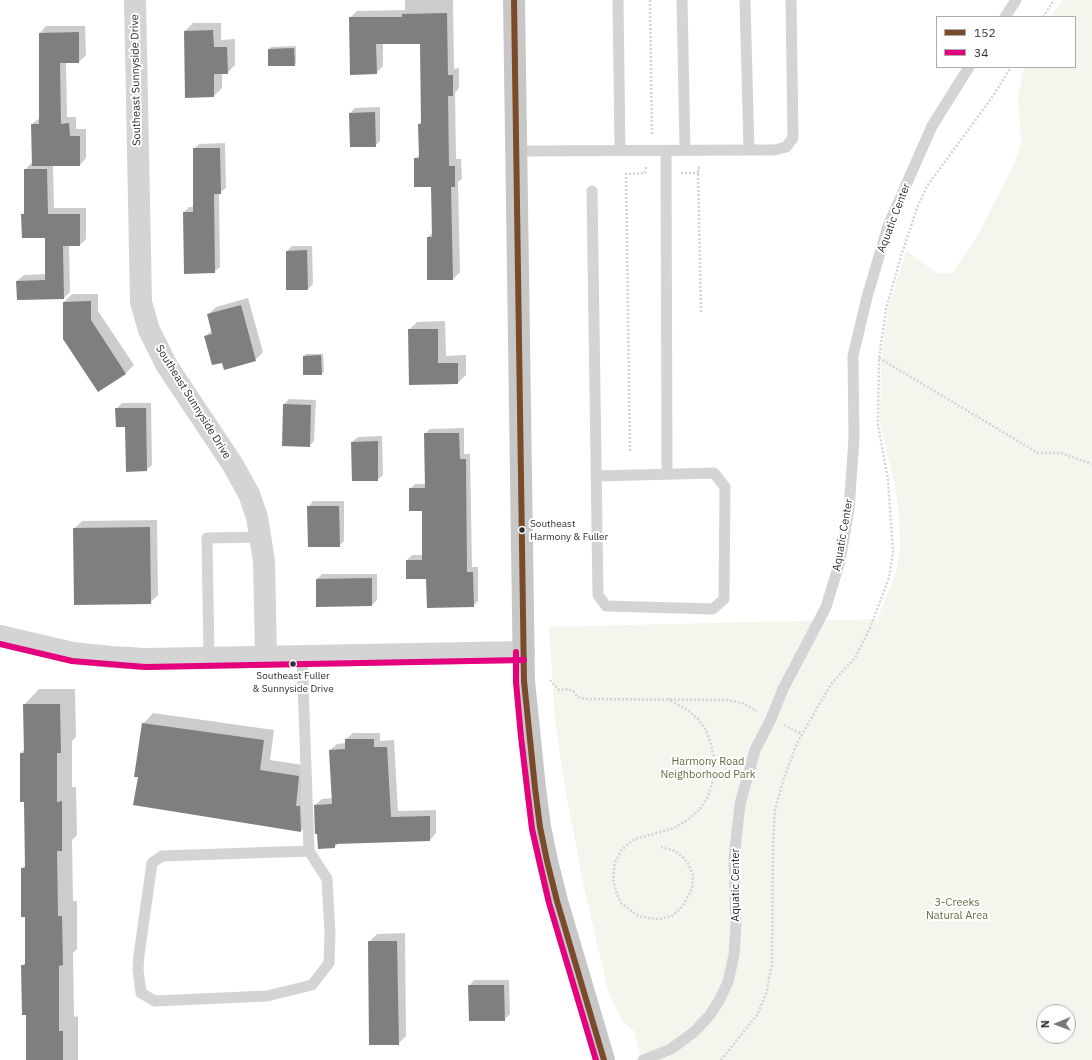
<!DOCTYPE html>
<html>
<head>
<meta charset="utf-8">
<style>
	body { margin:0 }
	#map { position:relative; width:1092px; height:1060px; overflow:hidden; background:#fff; font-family:"IBM Plex Sans",sans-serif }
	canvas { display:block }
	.legend { position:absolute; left:936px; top:16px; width:140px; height:52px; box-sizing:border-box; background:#fff; border:1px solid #acacac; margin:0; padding:5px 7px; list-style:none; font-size:12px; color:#2f2f2f }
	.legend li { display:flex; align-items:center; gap:8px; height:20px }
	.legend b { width:20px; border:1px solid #acacac }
	.north { position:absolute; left:1036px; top:1004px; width:40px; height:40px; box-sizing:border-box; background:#fff; border:1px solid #acacac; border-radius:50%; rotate:269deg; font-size:11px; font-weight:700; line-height:16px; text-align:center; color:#2f2f2f }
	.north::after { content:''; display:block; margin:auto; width:14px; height:18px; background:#787878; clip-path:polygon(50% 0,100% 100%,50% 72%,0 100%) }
</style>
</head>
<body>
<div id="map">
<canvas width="1092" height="1060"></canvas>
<ul class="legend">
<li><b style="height:5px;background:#7a4b2a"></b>152</li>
<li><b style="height:5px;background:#e5007d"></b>34</li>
</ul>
<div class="north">N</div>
</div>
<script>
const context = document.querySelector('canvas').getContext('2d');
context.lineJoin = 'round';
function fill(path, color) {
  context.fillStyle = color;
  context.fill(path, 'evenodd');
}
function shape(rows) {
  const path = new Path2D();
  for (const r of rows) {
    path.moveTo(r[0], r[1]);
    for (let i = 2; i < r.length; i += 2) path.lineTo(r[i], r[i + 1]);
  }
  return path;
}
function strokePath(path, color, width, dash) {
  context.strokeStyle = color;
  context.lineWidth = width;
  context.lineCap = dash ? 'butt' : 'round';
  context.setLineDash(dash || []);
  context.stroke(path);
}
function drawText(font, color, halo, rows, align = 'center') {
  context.font = font + ' "IBM Plex Sans",sans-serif';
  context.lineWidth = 4;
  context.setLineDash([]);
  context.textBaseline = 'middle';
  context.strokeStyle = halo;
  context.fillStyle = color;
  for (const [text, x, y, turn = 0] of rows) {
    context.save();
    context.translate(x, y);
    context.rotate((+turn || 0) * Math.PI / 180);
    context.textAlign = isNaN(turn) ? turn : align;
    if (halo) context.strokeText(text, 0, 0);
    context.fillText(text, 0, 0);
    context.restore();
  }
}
fill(shape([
	[1062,0,1092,0,1092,1060,642,1060,634,1031,623,1022,615,1007,607,986,584,887,565,788,555,720,549,627,877,619,894,579,900,551,899,513,894,481,880,425,881,357,888,309,906,251,939,274,952,273,974,242,1015,162,1021,143,1018,96,1024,67,1075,67,1075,17,1051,17],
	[1044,1012,1068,1012,1068,1036,1044,1036]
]), '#f3f6ec');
fill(shape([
	[405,0,453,0,454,69,459,68,459,88,455,93,456,159,461,159,462,179,458,182,460,272,453,279,428,237,433,232,432,186,415,159,420,154,419,124,422,121,421,43,383,43,383,66,376,73,350,18,357,11,405,10],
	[193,23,221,23,221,40,235,39,235,65,227,73,222,73,222,88,214,96,185,31],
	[46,26,85,26,86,55,79,62,66,62,67,117,76,117,76,129,86,129,86,158,80,165,53,165,54,208,86,208,86,239,80,245,69,245,70,292,64,298,18,299,17,281,24,275,46,274,46,237,22,215,25,212,25,170,31,163,33,163,32,124,40,118,40,33],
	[296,46,296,63,294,65,269,65,269,49,271,47],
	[380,107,380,141,375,146,350,113,355,108],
	[225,143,226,188,219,193,220,267,214,272,184,212,189,207,194,207,194,149,199,144],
	[292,246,312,246,313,284,308,289,287,251],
	[72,294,98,294,98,311,134,365,126,373,98,391,64,339,64,302],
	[248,298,263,352,255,360,222,361,205,337,212,330,208,315,216,307],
	[445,321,446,356,466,355,466,375,458,383,410,384,409,330,417,322],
	[306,354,323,354,324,372,321,374,304,356],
	[289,399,316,400,314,441,309,446,283,445,284,404],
	[122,403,151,403,152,465,146,470,126,426,116,409],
	[464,428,464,454,470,454,472,567,478,567,478,601,473,606,427,578,407,560,412,555,423,555,423,510,410,489,415,484,426,484,425,434,430,429],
	[382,436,383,475,377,480,352,442,358,437],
	[313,501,344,501,344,541,339,546,308,507],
	[157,520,158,595,150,603,74,529,82,521],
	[322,574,377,574,377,600,372,605,317,579],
	[39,689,75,689,76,737,72,741,72,787,76,787,77,835,72,840,73,901,77,901,77,949,73,953,74,1017,78,1016,78,1060,27,1060,27,1014,22,966,26,962,26,916,22,868,26,865,25,801,21,753,25,749,24,705],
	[153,713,274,730,270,760,309,766,311,820,301,831,135,805,139,776,143,724],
	[353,733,380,733,380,741,394,740,398,811,436,810,436,833,430,840,339,843,335,847,315,805,322,799,333,798,330,750,337,744,346,743,346,739],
	[405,933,406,1036,398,1044,369,942,377,934],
	[474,980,509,980,510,1014,504,1020,469,986]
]), '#0003');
fill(shape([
	[447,13,448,75,453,75,453,96,448,96,449,166,455,166,455,187,451,187,453,280,427,280,427,237,432,237,431,187,414,187,414,158,419,158,418,124,421,124,420,44,376,44,377,74,350,75,349,17,402,17,402,14],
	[213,30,214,47,227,47,228,74,214,74,214,97,185,98,184,31],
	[79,32,79,63,60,63,61,124,69,123,70,136,80,136,80,166,32,166,31,124,39,124,39,33],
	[294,48,295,66,268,66,268,49],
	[375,112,376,147,350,147,349,113],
	[193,148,220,148,221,194,214,194,215,273,184,274,183,212,193,212],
	[24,169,47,169,48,214,80,214,80,246,63,246,64,299,17,300,16,281,45,280,45,238,22,238,21,214,24,214],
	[307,250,308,290,286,290,286,251],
	[91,301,91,320,126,374,98,392,63,339,63,302],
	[241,305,256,361,224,370,222,363,212,365,204,336,212,334,207,314],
	[408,329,438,329,438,363,458,363,458,384,409,385],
	[321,355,322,375,303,375,303,356],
	[283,404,311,405,310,447,282,446],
	[115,408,146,408,147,471,126,472,125,427,116,427],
	[424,433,459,433,460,459,466,459,467,572,473,572,474,607,427,608,426,579,406,579,406,560,422,560,422,511,409,511,409,488,425,488],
	[378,441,378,481,352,481,351,442],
	[307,506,339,506,340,547,308,547],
	[150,527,151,604,74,605,73,528],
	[372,578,372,606,316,607,316,579],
	[23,704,60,704,61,753,57,753,57,802,62,801,62,851,57,851,58,916,62,916,63,965,59,966,59,1031,63,1031,63,1060,26,1060,26,1015,22,1015,21,965,25,965,25,917,21,917,21,868,25,868,24,802,20,802,20,753,24,753],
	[142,723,264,740,260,770,299,776,296,806,300,806,301,832,133,805,138,777,134,777],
	[345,739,374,739,374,747,387,747,391,817,430,816,430,841,335,844,335,848,318,849,317,834,315,834,314,805,332,804,329,750,345,749],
	[368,941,397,941,399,1045,369,1045],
	[468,985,504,985,505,1021,469,1021]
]), '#7f7f7f');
strokePath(shape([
	[650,0,652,135],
	[1043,17,1054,0],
	[700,168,698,168,701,314],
	[681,173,699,173],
	[879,358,1038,453,1061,453,1092,464],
	[630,451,626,174,645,173,646,166],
	[550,680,559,690,568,689,574,692,578,697,585,699,726,700,742,703,757,711],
	[784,725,802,734],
	[661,847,675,851,684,858,689,865,693,875,692,889,682,907,672,916,660,919,648,918,638,916,621,903,616,891,613,879,615,862,621,851,628,844,635,839,674,828,686,821,700,809,708,797,714,777,715,761,711,745,706,730,699,720,689,711,668,699],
	[721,1060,757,1015,766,994,772,964,773,845,775,809,784,778,797,743,831,684,855,658,870,628,889,578,893,552,888,480,878,425,879,358,886,309,901,256,917,208,927,186,991,99,1011,67]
]), '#d4d4d4', 2.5, [2, 2]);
strokePath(shape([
	[618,0,620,151],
	[682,0,685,150],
	[745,0,749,150],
	[1005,17,1016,0],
	[516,151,763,150,775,150,786,147,793,138,791,0],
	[666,151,667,474],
	[592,191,598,595,606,606,713,609,724,599,725,487,714,473,597,476],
	[302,656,309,851,162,856,152,863,139,955,138,969,141,993,155,1001,267,996,312,985,329,963,330,934,327,879,309,851],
	[209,658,207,538,261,537],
	[643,1060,671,1049,694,1032,709,1016,719,1001,728,982,734,955,736,925,734,859,740,804,755,750,771,719,783,689,826,607,840,561,849,509,854,438,853,356,867,297,888,226,932,126,969,67]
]), '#d4d4d4', 11);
strokePath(shape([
	[135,0,141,302,149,330,167,366,233,465,249,494,257,517,264,561,266,656]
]), '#d4d4d4', 22);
strokePath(shape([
	[0,636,73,653,111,657,145,659,524,652]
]), '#d4d4d4', 22);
strokePath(shape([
	[514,0,524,681,535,788,540,827,547,861,557,901,604,1060]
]), '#c7c7c7', 22);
strokePath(shape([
	[514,0,524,681,535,788,540,827,547,861,557,901,604,1060]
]), '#7a4b2a', 6);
strokePath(shape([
	[0,644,72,661,145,667,524,660],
	[516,652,516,682,521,737,532,829,549,903,596,1060]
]), '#e5007d', 6);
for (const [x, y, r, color] of [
	[522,530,3.5,"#2f2f2f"],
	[293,664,3.5,"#2f2f2f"]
]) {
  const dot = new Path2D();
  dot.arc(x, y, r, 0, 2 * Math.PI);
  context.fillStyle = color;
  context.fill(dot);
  strokePath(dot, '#fff', 1.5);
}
drawText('10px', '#2f2f2f', '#fff', [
	["Southeast",530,524],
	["Harmony & Fuller",530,537],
	["Southeast Fuller",293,676,"center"],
	["& Sunnyside Drive",293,689,"center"]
], 'left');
drawText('11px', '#2f2f2f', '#fff', [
	["Southeast Sunnyside Drive",136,80,-91],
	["Aquatic Center",894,218,-69],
	["Southeast Sunnyside Drive",193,402,58],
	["Aquatic Center",843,535,-80],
	["Aquatic Center",736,885,-90]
]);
drawText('11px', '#5e6f39', '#fff', [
	["Harmony Road",708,762],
	["Neighborhood Park",708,775],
	["3-Creeks",957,903],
	["Natural Area",957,916]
]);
</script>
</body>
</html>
